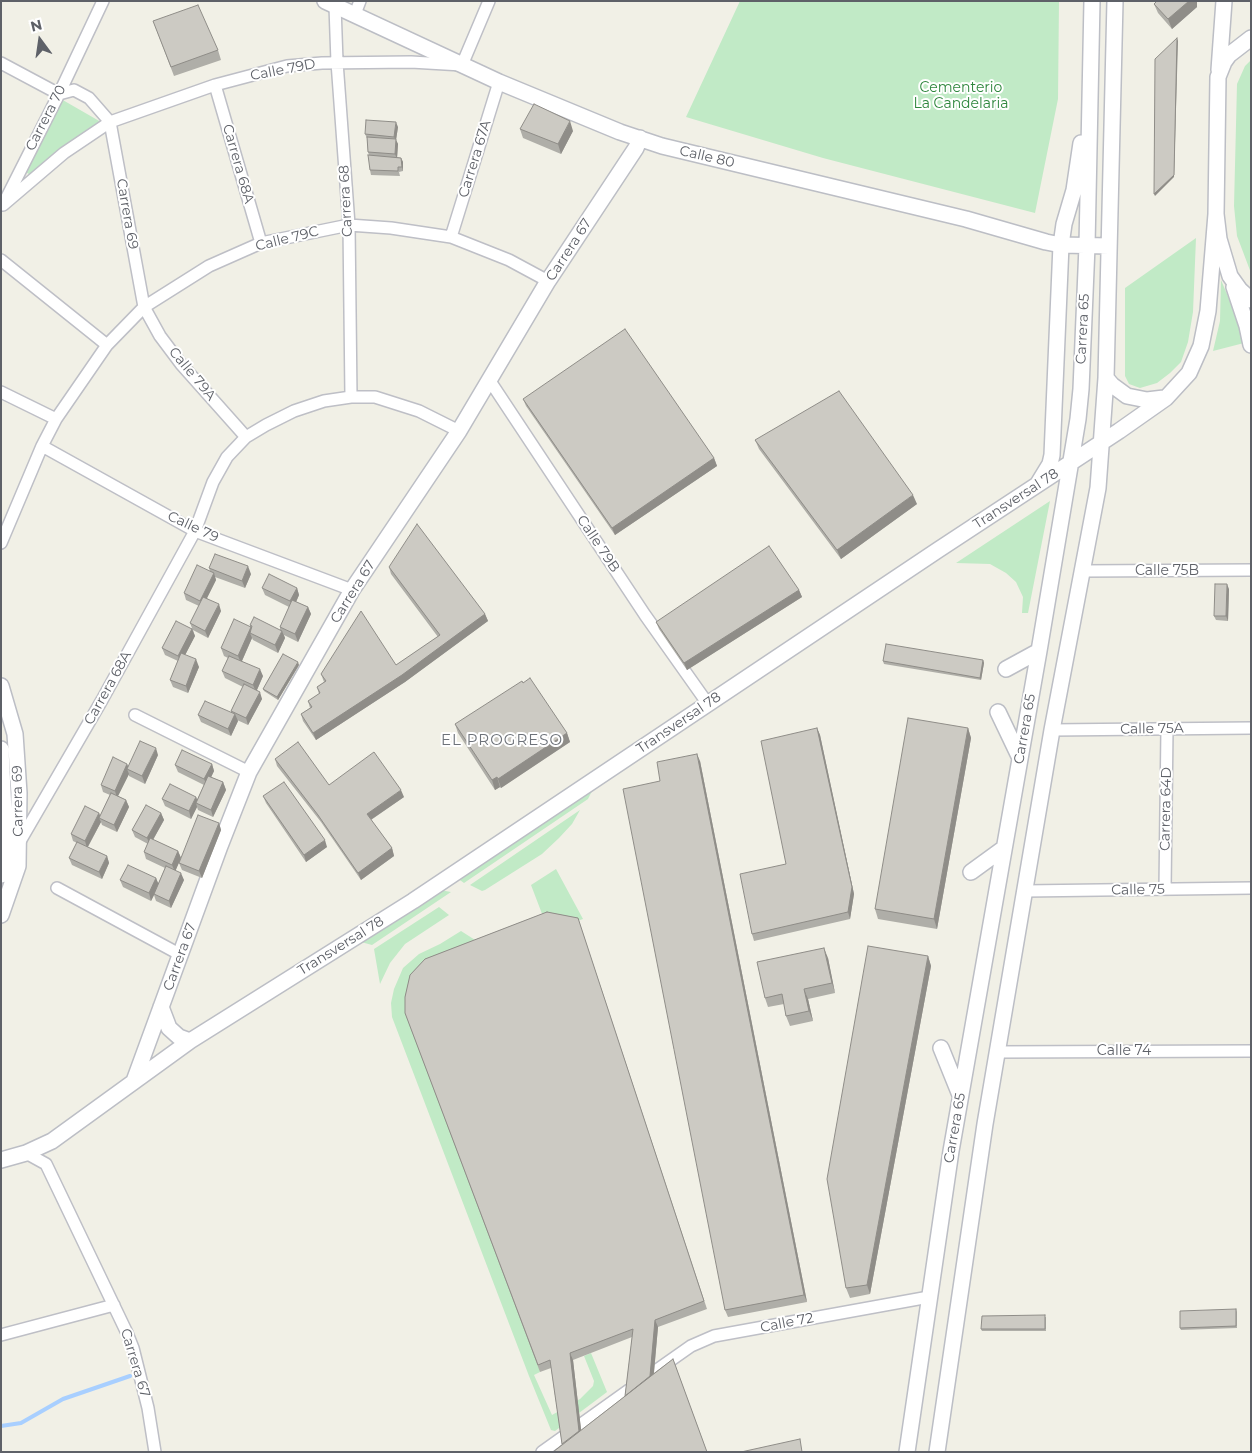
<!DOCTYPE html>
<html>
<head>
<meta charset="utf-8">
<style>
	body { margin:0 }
	#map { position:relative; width:1252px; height:1453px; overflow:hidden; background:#f1f0e6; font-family:Montserrat,sans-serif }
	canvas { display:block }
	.frame { position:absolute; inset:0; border:2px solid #5e6168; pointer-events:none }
	.north { position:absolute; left:15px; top:15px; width:50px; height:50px; -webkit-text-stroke:4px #fff; paint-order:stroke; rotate:346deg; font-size:14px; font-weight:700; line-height:20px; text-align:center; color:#5e6168 }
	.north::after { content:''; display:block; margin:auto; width:18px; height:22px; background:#5e6168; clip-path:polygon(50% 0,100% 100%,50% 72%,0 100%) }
</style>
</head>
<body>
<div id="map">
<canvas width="1252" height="1453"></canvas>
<div class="frame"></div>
<div class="north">N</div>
</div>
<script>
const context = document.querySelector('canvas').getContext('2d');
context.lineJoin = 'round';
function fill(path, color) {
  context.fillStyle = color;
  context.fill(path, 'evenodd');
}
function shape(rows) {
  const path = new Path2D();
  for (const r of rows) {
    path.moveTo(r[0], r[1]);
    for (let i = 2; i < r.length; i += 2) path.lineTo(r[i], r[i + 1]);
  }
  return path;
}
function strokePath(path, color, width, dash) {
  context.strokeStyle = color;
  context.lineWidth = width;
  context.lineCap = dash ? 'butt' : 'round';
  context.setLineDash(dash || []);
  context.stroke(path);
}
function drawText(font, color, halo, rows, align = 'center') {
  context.font = font + ' Montserrat,sans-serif';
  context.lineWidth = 4;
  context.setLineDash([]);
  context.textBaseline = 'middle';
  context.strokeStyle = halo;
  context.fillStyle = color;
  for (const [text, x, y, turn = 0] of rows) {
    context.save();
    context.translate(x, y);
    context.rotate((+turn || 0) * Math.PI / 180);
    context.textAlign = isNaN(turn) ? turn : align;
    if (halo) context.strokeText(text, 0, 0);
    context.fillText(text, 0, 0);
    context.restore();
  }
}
fill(shape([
	[740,1,1059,1,1058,99,1035,213,823,158,686,117],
	[1251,60,1251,273,1237,236,1234,206,1237,84,1245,66],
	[61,99,101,122,32,176,24,171],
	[1196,238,1193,312,1188,342,1181,362,1170,373,1157,383,1140,388,1129,384,1125,376,1125,288],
	[1221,280,1232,306,1244,343,1213,351,1220,321],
	[1050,501,1028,613,1022,613,1023,597,1016,582,1006,573,990,564,956,563],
	[590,789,592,791,588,799,464,883,457,878],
	[580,810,572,824,559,838,542,854,485,890,482,891,470,885],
	[556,869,583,919,571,923,544,919,531,885],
	[440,890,451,892,372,945,361,942],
	[439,907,449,915,405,944,390,963,380,984,374,949],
	[461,931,483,945,540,1372,534,1375,552,1415,580,1399,593,1386,594,1381,584,1356,591,1353,607,1392,555,1431,551,1430,529,1376,392,1017,391,1003,394,989,403,968,419,954,440,944]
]), '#c1eac6');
strokePath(shape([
	[1,1426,21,1423,63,1399,130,1376]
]), '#a8cfff', 4);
const street = shape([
	[335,6,337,62,349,225,351,397],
	[355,14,360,1],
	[1,63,59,94,74,90,89,98,110,122,144,307,160,336,181,364,246,437],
	[215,85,261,243],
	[6,199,59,94,103,1],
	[3,205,64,153,110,122,215,85,287,66,322,63,411,62,462,65,489,1],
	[451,237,499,82],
	[1,260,107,345],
	[490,381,645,615,708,704],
	[1,392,56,419],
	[42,446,195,531,352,590],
	[1,543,42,446,56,419,107,345,144,307,209,266,261,243,349,225,391,228,451,237,509,260,548,281],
	[1083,571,1251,570],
	[135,715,249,772],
	[1052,730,1251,728],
	[19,843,102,700,195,531,213,482,227,457,246,437,266,425,294,411,324,401,351,397,375,397,419,411,459,431],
	[57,888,181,955],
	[1165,889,1167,729],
	[1025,891,1251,888],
	[997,1052,1251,1051],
	[26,1153,46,1164,127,1333,133,1348,148,1408,155,1452],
	[1,1335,114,1305],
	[654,1372,691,1346,714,1336,929,1297],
	[580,1425,629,1390],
	[542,1452,563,1437]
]);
const secondary = shape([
	[325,1,499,82,620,132,662,146,966,219,1046,242,1061,245,1109,246],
	[1251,38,1229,55,1224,62,1218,77,1216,214,1219,239,1230,276,1240,290,1251,300],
	[1219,70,1224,1],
	[1234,287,1247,326,1251,345],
	[1106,378,1112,385,1127,396,1147,400,1164,398],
	[1039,482,1050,464,1052,455,1061,245,1064,224,1074,190,1081,143],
	[1006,669,1039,651],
	[1,686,15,734,19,793,18,866,1,915],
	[998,712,1020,758],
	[1,749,6,855,1,875],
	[971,872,1004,848],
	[161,1007,169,1028,179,1037,190,1041],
	[941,1048,960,1095],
	[134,1081,220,846,249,772,352,590,459,431,548,281,636,148,640,138],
	[1,1160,26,1153,52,1141,190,1041,413,901,938,550,1119,431,1166,398,1189,373,1201,346,1208,311,1216,214],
	[907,1452,951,1151,1039,651,1078,419,1081,389,1087,246,1092,1],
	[937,1452,985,1124,1052,730,1098,488,1106,378,1115,1]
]);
strokePath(street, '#bebfc6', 14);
strokePath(secondary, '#bcbec5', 18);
strokePath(street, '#fff', 11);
strokePath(secondary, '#fff', 15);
fill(shape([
	[1157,1,1197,1,1197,7,1172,29,1158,13,1154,4],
	[153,21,218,50,221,60,174,76],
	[398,127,396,140,398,144,397,157,401,158,403,162,403,171,399,172,400,176,371,175,370,170,369,155,368,152,367,138,365,134],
	[520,129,573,131,561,154,523,138],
	[523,399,714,458,717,466,615,535,526,406],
	[755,440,917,504,841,559,759,449],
	[389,567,485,614,488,621,405,682,316,740,303,721,301,714,310,708,308,701,319,694,317,687,324,682,321,674,396,665,438,637,391,574],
	[209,568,251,574,245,588,215,577,216,580,207,598,221,611,208,638,193,630,195,636,185,655,199,667,188,693,173,687,170,680,178,661,165,655,162,648,192,628,190,623,199,606,186,600,184,593,210,571],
	[262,588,297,588,299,595,296,602,308,607,311,614,298,642,284,635,285,638,278,653,253,640,252,638,242,661,263,676,257,690,262,699,248,725,237,720,238,721,231,736,201,722,198,715,231,712,231,711,243,687,225,678,222,671,228,658,224,656,221,648,250,626,250,625,280,630,280,627,289,607,265,595],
	[1229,589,1228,621,1216,620,1214,616],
	[799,590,802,597,687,670,659,629,656,622],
	[983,660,984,663,981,680,884,664,883,661],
	[299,665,278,700,264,691,263,689],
	[455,724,567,733,570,742,501,788,500,787,495,790,458,733],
	[817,728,820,735,854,894,850,919,754,941,752,934,786,864],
	[968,728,971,738,937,929,878,919,875,909],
	[158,755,145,784,129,776,129,774,118,796,126,800,129,807,117,832,102,825,101,822,88,847,107,856,109,863,102,879,72,865,69,858,77,843,73,841,71,834,99,813,100,816,110,795,103,792,101,785,127,764,128,766],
	[275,759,329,785,404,797,371,820,392,848,394,856,361,880,321,822,277,766],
	[700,761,807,1302,728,1317,725,1310,660,781],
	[212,764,214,771,211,777,223,782,226,790,213,817,198,810,197,807,191,819,165,806,162,799,196,797,197,800,204,785,178,772,175,765],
	[263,796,327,847,306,862,266,803],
	[161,813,164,820,153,840,178,851,181,858,175,871,184,880,171,908,156,901,154,895,151,901,123,887,120,880,156,878,158,884,165,868,146,859,144,852,148,844,135,837,132,830],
	[219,823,221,830,202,878,182,870,179,863],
	[547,912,578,918,707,1309,658,1327,654,1373,673,1359,707,1452,553,1452,562,1444,551,1368,540,1372,405,1013,405,997,410,975,425,959],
	[632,1337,625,1396,581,1430,573,1360],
	[928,956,931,966,870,1294,850,1298,846,1288],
	[828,958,835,993,808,999,813,1021,790,1026,786,1016,784,1004,768,1007,765,998],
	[1236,1309,1237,1312,1237,1328,1181,1330,1180,1328],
	[1046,1317,1046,1331,982,1331,981,1329]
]), '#afaea8');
fill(shape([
	[1189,1,1197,1,1197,7,1172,29,1168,19],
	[1177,38,1178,41,1174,177,1155,196,1154,194],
	[570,121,573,131,561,154,558,144],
	[396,122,398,127,396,140,398,144,397,159,395,154,396,141,394,137],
	[401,158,403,162,403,171,402,167],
	[714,458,717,466,615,535,612,528],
	[913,495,917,504,841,559,837,550],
	[248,566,251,574,245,588,242,581],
	[214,573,216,580,202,608,200,601],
	[1227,584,1229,589,1228,621,1226,616],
	[297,588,299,595,293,609,290,601],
	[799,590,802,597,687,670,684,663],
	[219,604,221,611,208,638,205,631],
	[308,607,311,614,298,642,295,634],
	[485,614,488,621,405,682,316,740,313,733],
	[251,627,254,634,250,633,252,638,241,663,238,656],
	[192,629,195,636,181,663,178,656],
	[282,631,285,638,278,653,275,645],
	[196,659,199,667,188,693,186,686],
	[983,660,984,663,981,680,980,678],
	[298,662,299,665,278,700,277,697],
	[260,669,263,676,256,692,253,685],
	[260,692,262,699,248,725,246,718],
	[235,714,238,721,231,736,228,729],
	[817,728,820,735,854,894,850,919,848,912],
	[968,728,971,738,937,929,934,919],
	[567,733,570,742,501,788,498,779],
	[156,748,158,755,145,784,142,776],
	[697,754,700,761,807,1302,804,1295],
	[127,764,130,771,127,769,129,774,117,798,115,791],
	[212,764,214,771,207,786,204,779],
	[497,777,500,787,495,790,492,780],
	[223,782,226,790,213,817,211,810],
	[401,790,404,797,369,821,367,814],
	[196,797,199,804,196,803,197,807,191,819,189,811],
	[126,800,129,807,117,832,114,825],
	[99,813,101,818,99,818,101,822,87,848,85,841],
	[161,813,164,820,150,845,147,838],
	[219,823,221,830,202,878,199,871],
	[325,840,327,847,306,862,304,855],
	[392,848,394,856,361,880,358,873],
	[178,851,181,858,175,872,172,865],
	[107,856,109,863,102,879,99,872],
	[181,873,184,880,171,908,169,901],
	[156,878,159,885,151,901,149,893],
	[824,948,828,958,835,993,832,983],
	[928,956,931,966,870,1294,867,1285],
	[804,989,808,999,813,1021,809,1011],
	[655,1320,658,1327,652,1393,626,1413],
	[570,1353,573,1360,583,1446,576,1452]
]), '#8f8d88');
const building = shape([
	[1157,1,1189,1,1168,19,1154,4,1157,1],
	[198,5,218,50,171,67,153,21,198,5],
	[1177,38,1174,175,1154,194,1155,59,1177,38],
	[534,104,570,121,558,144,520,129,534,104],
	[366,120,396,122,394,137,365,134,366,120],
	[367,137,396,139,395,154,368,152,367,137],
	[368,155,401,158,402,167,398,167,398,171,370,170,368,155],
	[625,329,714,458,612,528,523,399,625,329],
	[839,391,913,495,837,550,755,440,839,391],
	[417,524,485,614,402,675,313,733,301,714,312,707,308,701,320,693,317,687,326,681,321,674,361,611,396,665,440,635,389,567,417,524],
	[769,546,799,590,684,663,656,622,769,546],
	[215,554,248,566,242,581,209,568,215,554],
	[197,565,214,573,200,601,184,593,197,565],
	[269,574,297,588,290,601,262,588,269,574],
	[1215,584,1227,584,1226,616,1214,616,1215,584],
	[203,597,219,604,205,631,190,623,203,597],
	[292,600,308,607,295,634,280,627,292,600],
	[254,617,282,631,275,645,250,633,252,626,250,625,254,617],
	[234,619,251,627,238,656,221,648,234,619],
	[176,621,192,629,178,656,162,648,176,621],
	[886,644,983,660,980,678,883,661,886,644],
	[181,653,196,659,186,686,170,680,181,653],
	[283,654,298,662,277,697,263,689,283,654],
	[229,656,260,669,253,685,222,671,229,656],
	[530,678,567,733,498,779,497,777,492,780,455,724,522,681,523,683,530,678],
	[244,684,260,692,246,718,231,711,244,684],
	[205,701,235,714,228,729,198,715,205,701],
	[908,718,968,728,934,919,875,909,908,718],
	[817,728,852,887,848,912,752,934,740,874,786,864,761,741,817,728],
	[140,741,156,748,142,776,127,769,140,741],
	[298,742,329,785,374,752,401,790,367,814,392,848,358,873,318,815,275,759,298,742],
	[182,750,212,764,204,779,175,765,182,750],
	[697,754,804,1295,725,1310,623,789,660,781,657,762,697,754],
	[113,757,127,764,115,791,101,785,113,757],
	[208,776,223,782,211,810,196,803,208,776],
	[284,782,325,840,304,855,263,796,284,782],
	[170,784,196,797,189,811,162,799,170,784],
	[111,793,126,800,114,825,99,818,111,793],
	[146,805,161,813,147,838,132,830,146,805],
	[85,806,99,813,85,841,71,834,85,806],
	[198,815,219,823,199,871,179,863,198,815],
	[150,838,178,851,172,865,144,852,150,838],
	[77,842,107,856,99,872,69,858,77,842],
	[128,865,156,878,149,893,120,880,128,865],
	[166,866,181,873,169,901,154,894,166,866],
	[547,912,578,918,704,1301,655,1320,650,1376,625,1396,633,1329,570,1353,579,1431,562,1444,550,1360,538,1365,405,1013,405,997,410,975,425,959,547,912],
	[868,946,928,956,867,1285,846,1288,827,1179,868,946],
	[824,948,832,983,804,989,809,1011,786,1016,782,994,765,998,757,962,824,948],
	[1236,1309,1236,1326,1180,1328,1180,1311,1236,1309],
	[1045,1315,1045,1329,981,1329,982,1316,1045,1315],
	[673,1359,707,1452,553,1452,673,1359],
	[800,1439,802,1452,741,1452,800,1439]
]);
fill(building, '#cccac3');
strokePath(building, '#8f8d88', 1);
drawText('14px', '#5e6168', '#fff', [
	["Calle 79D",283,70,-11],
	["Carrera 70",46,118,-63],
	["Calle 80",707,157,13],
	["Carrera 67A",475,159,-73],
	["Carrera 68A",238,164,74],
	["Carrera 68",346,201,-93],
	["Carrera 69",127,214,80],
	["Calle 79C",287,239,-14],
	["Carrera 67",569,250,-57],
	["Carrera 65",1083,329,-87],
	["Calle 79A",192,374,50],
	["Transversal 78",1016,499,-33],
	["Calle 79",193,527,25],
	["Calle 79B",598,544,56],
	["Calle 75B",1167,571],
	["Carrera 67",353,592,-58],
	["Carrera 68A",108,688,-61],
	["Transversal 78",679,723,-34],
	["Carrera 65",1025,729,-80],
	["Calle 75A",1152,729,-1],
	["Carrera 69",18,801,-91],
	["Carrera 64D",1166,809,-89],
	["Calle 75",1138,890,-1],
	["Transversal 78",341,946,-32],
	["Carrera 67",180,957,-70],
	["Calle 74",1124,1051],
	["Carrera 65",955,1128,-80],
	["Calle 72",787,1323,-11],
	["Carrera 67",135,1363,73]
]);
drawText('14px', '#2e863d', '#fff', [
	["Cementerio",961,88],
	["La Candelaria",961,104]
]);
context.letterSpacing = '1px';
drawText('15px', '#6e737a', '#fff', [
	["EL PROGRESO",502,741]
]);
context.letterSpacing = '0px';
</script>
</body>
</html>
